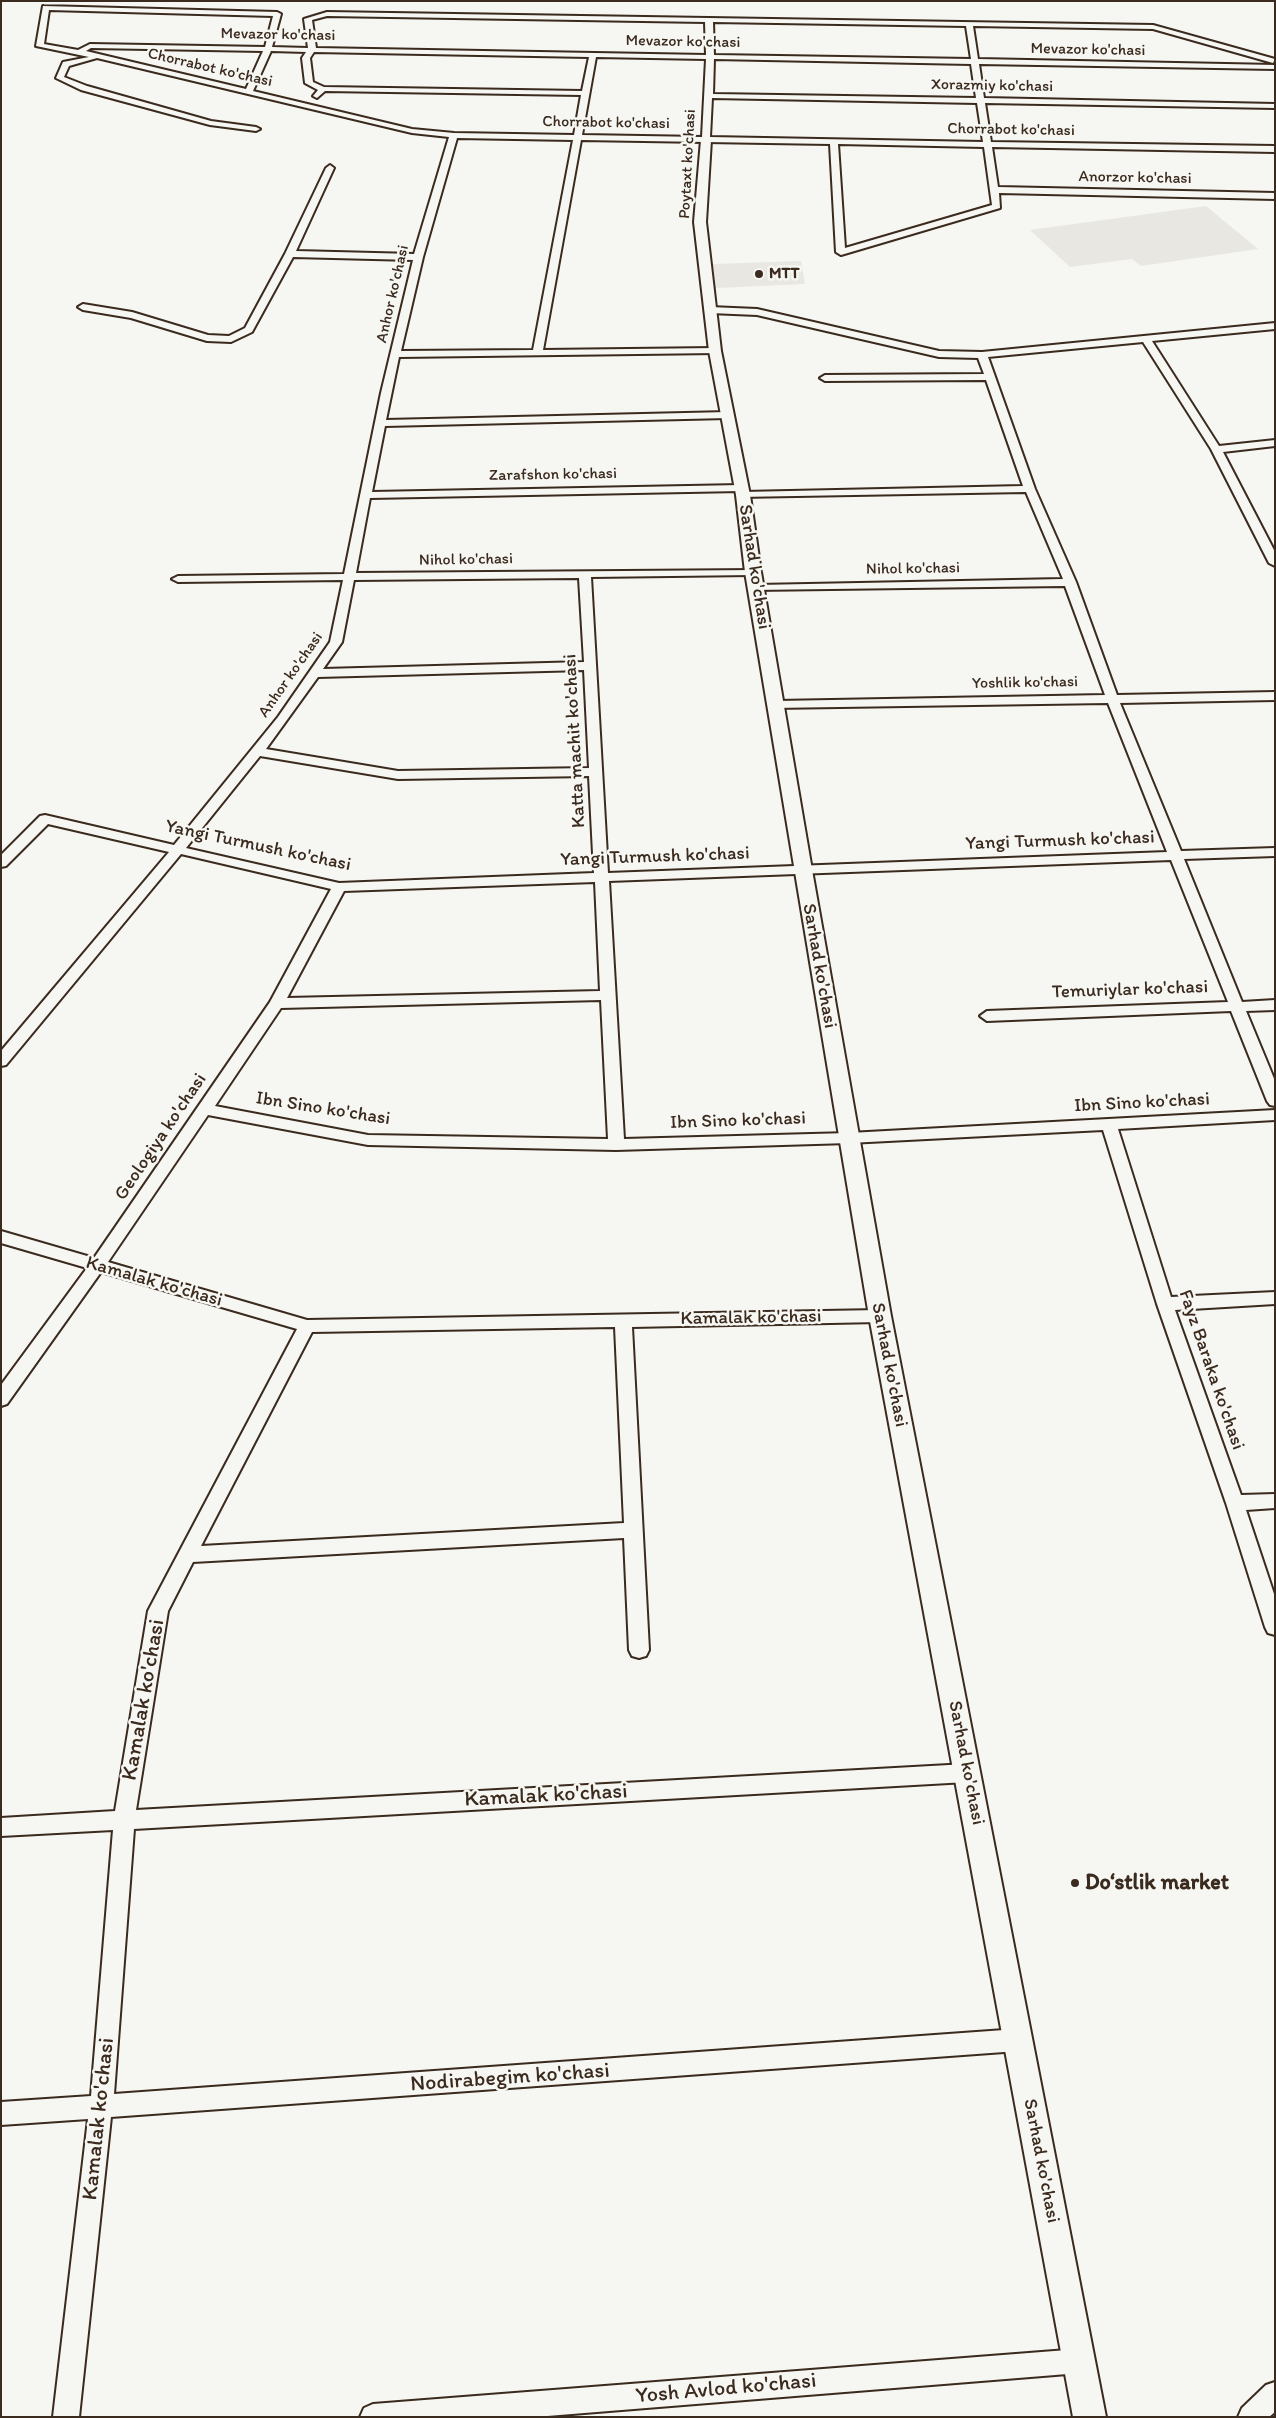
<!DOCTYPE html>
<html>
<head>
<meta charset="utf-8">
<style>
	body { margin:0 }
	#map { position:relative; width:1276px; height:2418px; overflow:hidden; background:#f6f6f2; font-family:Itim,sans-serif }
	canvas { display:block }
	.frame { position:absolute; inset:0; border:2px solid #3b2a1e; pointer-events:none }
</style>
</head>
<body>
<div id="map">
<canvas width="1276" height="2418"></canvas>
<div class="frame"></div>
</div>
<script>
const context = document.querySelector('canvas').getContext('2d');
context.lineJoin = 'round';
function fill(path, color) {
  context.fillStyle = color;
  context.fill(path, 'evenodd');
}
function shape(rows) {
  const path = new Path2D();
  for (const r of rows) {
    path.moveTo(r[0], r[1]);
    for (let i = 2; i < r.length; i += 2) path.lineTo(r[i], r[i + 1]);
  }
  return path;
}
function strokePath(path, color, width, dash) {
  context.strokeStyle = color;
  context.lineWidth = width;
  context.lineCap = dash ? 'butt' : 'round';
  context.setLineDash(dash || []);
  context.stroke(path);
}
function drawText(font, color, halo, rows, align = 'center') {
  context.font = font + ' Itim,sans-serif';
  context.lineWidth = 5;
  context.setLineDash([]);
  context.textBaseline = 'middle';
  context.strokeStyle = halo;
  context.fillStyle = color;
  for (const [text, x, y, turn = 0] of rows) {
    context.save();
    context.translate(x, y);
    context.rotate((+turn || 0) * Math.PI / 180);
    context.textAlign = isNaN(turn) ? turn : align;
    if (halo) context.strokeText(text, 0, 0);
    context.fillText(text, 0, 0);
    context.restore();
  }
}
fill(shape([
	[1206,206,1258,249,1141,266,1132,259,1070,267,1030,230],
	[801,261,805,284,715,288,713,264]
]), '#e8e7e2');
const minor = shape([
	[43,6,277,12,281,14,272,47,308,48,304,19,327,12,1153,25,1275,59,1273,63,1153,29,973,26,978,59,1275,65,1275,69,979,64,984,98,1275,104,1275,108,985,103,991,142,1275,146,1275,152,992,147,998,187,1275,193,1275,199,999,193,1000,208,841,255,836,252,830,144,581,140,543,350,715,348,720,351,718,353,399,357,386,420,728,412,733,415,728,418,385,426,372,492,741,485,746,488,741,491,370,498,356,573,757,570,759,572,753,575,591,577,608,873,1167,852,1108,703,773,708,771,705,773,702,777,701,1105,695,1065,586,753,590,751,588,753,586,757,585,1063,579,1026,492,739,497,739,493,743,492,1023,486,986,380,825,381,820,378,825,375,984,374,978,358,939,357,757,315,710,313,705,310,710,307,757,309,939,351,982,352,1275,323,1275,329,1152,341,1219,446,1275,440,1275,446,1223,452,1275,552,1275,566,1269,563,1211,449,1143,342,988,357,1035,489,1076,582,1117,695,1275,692,1275,700,1120,703,1181,851,1275,848,1275,856,1184,859,1242,1002,1275,1000,1275,1010,1246,1011,1275,1081,1275,1106,1270,1105,1267,1101,1231,1011,987,1021,980,1016,987,1011,1228,1002,1171,860,609,881,624,1139,849,1133,1275,1110,1275,1120,1118,1129,1171,1297,1275,1292,1275,1304,1175,1310,1241,1495,1275,1494,1275,1508,1246,1510,1275,1597,1275,1635,1268,1633,1265,1627,1226,1503,1157,1304,1103,1130,849,1143,616,1150,368,1145,208,1115,108,1262,307,1320,880,1310,886,1312,889,1316,886,1320,880,1322,632,1327,649,1650,646,1656,639,1658,632,1656,629,1650,624,1538,193,1562,168,1611,136,1810,967,1764,974,1767,977,1773,974,1779,967,1782,134,1829,114,2094,1018,2029,1026,2032,1029,2040,1026,2048,1018,2051,111,2117,79,2417,53,2417,88,2119,1,2125,1,2102,91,2096,113,1830,1,1836,1,1818,115,1811,148,1611,297,1329,101,1272,7,1404,1,1406,1,1385,87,1268,1,1243,1,1231,94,1258,270,1002,331,889,181,854,6,1065,1,1066,1,1051,169,852,48,824,6,866,1,867,1,855,40,816,45,815,174,845,278,717,330,642,343,580,178,582,172,579,178,576,344,574,381,393,413,260,293,257,252,332,231,342,207,341,131,318,83,310,78,307,83,304,132,312,208,335,229,336,245,328,285,254,326,168,330,165,334,168,296,251,414,254,449,137,412,133,97,58,69,66,64,77,87,86,211,121,256,127,260,129,256,131,210,125,81,90,56,78,63,62,89,57,36,46,43,6],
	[49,10,273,16,265,47,90,44,78,50,44,44,49,10],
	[327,16,705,22,706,55,316,48,312,20,327,16],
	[713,22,966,26,971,59,714,55,713,22],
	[91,48,263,51,246,89,86,51,91,48],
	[271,51,306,52,302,58,305,83,318,90,313,96,317,98,325,91,581,95,574,135,454,133,412,129,253,91,271,51],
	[314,52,589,57,582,91,324,87,313,82,310,58,314,52],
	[596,57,706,59,702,137,582,135,596,57],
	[714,59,971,64,976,98,713,94,714,59],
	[712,98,977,103,983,142,710,137,712,98],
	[457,138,573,140,533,350,401,351,423,257,457,138],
	[838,144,984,147,992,205,845,248,838,144],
	[579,578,584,662,323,669,342,642,354,580,579,578],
	[584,670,589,768,398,771,266,749,318,677,584,670],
	[260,756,398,779,589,776,594,873,339,883,186,848,260,756],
	[595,882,600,991,287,998,344,891,595,882],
	[601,1000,608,1139,368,1135,215,1106,281,1008,601,1000],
	[615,1327,624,1523,201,1546,312,1332,615,1327],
	[1080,2349,1089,2352,1092,2361,1089,2370,1080,2373,535,2417,360,2417,364,2408,373,2404,1080,2349],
	[1275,2382,1275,2412,1269,2417,1238,2417,1242,2408,1266,2385,1275,2382]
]);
const tertiary = shape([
	[706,137,711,140,706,222,721,351,750,495,761,572,812,870,891,1316,1106,2417,1073,2417,869,1316,745,572,736,495,709,351,694,222,701,140,706,137]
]);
strokePath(minor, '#3b2a1e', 4);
strokePath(tertiary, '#3b2a1e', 4);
fill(minor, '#f6f6f2');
fill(tertiary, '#f6f6f2');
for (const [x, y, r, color] of [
	[759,274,5,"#3b2a1e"],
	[1075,1883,5,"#3b2a1e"]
]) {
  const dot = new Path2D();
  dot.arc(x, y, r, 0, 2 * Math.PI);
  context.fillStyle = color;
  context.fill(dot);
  strokePath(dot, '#f6f6f2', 2);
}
drawText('16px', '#3b2a1e', '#f6f6f2', [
	["Mevazor ko'chasi",278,35,1],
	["Mevazor ko'chasi",683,42,1],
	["Mevazor ko'chasi",1088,50,1],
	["Chorrabot ko'chasi",210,68,13],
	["Xorazmiy ko'chasi",992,86,1],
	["Chorrabot ko'chasi",606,123,1],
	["Chorrabot ko'chasi",1011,130,1],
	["Poytaxt ko'chasi",688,164,-87],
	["Anorzor ko'chasi",1135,178,1],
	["Anhor ko'chasi",393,294,-77],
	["Zarafshon ko'chasi",553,475,-1],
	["Nihol ko'chasi",466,560,-1],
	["Nihol ko'chasi",913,569,-1],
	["Anhor ko'chasi",291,675,-55],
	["Yoshlik ko'chasi",1025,683,-1]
]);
drawText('bold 16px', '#3b2a1e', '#f6f6f2', [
	["MTT",769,274]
], 'left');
drawText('19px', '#3b2a1e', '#f6f6f2', [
	["Sarhad ko'chasi",754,567,81],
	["Katta machit ko'chasi",575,741,-93],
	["Yangi Turmush ko'chasi",1060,841,-2],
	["Yangi Turmush ko'chasi",258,846,12],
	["Yangi Turmush ko'chasi",655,857,-2],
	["Sarhad ko'chasi",819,966,80],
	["Temuriylar ko'chasi",1130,990,-2],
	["Ibn Sino ko'chasi",1142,1103,-3],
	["Ibn Sino ko'chasi",323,1109,9],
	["Ibn Sino ko'chasi",738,1121,-2],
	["Geologiya ko'chasi",161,1137,-56],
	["Kamalak ko'chasi",154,1282,16],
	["Kamalak ko'chasi",751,1318,-1],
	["Sarhad ko'chasi",889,1365,79],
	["Fayz Baraka ko'chasi",1211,1370,71],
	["Sarhad ko'chasi",966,1763,79],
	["Sarhad ko'chasi",1041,2161,79]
]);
drawText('22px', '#3b2a1e', '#f6f6f2', [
	["Kamalak ko'chasi",144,1700,-80],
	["Kamalak ko'chasi",546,1796,-3],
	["Nodirabegim ko'chasi",510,2078,-4],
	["Kamalak ko'chasi",99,2119,-84],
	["Yosh Avlod ko'chasi",726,2389,-5]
]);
drawText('bold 22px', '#3b2a1e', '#f6f6f2', [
	["Doʻstlik market",1085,1883]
], 'left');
</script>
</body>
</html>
